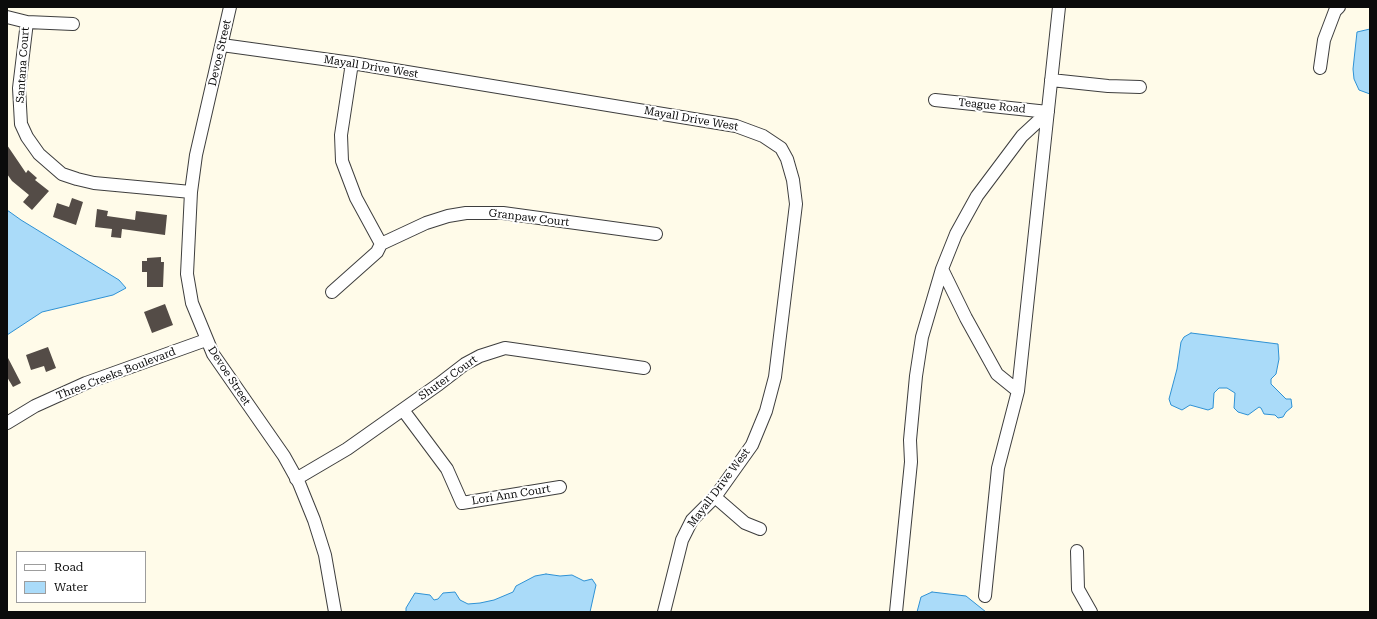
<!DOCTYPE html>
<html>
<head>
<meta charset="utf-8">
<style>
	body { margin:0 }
	#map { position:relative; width:1377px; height:619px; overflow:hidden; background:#fffbe9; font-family:"Roboto Serif",serif }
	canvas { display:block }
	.frame { position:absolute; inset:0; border:8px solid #0b0b0b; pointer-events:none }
	.legend { position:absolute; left:16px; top:551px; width:130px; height:52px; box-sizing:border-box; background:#fff; border:1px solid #9d9d9d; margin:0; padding:5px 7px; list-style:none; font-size:12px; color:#0b0b0b }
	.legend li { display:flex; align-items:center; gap:8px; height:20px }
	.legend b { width:20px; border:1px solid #9d9d9d }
</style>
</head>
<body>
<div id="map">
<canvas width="1377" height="619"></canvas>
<div class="frame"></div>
<ul class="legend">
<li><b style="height:5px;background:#fff"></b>Road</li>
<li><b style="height:11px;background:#aadbf9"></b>Water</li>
</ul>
</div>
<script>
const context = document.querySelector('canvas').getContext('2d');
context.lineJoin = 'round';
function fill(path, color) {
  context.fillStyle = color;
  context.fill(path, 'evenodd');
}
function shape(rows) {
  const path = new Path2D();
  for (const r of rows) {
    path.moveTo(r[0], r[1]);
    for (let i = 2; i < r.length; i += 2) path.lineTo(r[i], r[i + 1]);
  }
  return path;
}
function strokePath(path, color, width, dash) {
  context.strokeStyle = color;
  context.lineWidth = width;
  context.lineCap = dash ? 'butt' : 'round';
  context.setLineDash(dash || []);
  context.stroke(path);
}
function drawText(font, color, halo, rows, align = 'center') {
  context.font = font + ' "Roboto Serif",serif';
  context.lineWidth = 4;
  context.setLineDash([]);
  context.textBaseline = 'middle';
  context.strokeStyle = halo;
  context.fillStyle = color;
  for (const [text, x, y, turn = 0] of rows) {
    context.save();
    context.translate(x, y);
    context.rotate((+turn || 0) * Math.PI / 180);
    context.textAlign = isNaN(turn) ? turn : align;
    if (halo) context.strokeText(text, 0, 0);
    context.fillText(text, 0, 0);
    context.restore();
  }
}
const water = shape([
	[1370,29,1370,94,1359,90,1354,79,1353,69,1357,32,1370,29],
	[7,210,21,220,119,280,126,288,113,295,42,312,7,335,7,210],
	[1191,333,1278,344,1279,359,1276,374,1271,379,1271,384,1286,399,1291,399,1292,407,1286,412,1283,417,1278,418,1275,415,1264,414,1261,408,1259,407,1248,415,1238,412,1234,408,1235,393,1227,388,1219,388,1214,393,1213,408,1208,410,1190,405,1182,410,1171,405,1169,399,1177,369,1181,342,1184,337,1191,333],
	[546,574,560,576,572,575,584,581,592,579,596,585,590,612,406,612,406,608,415,593,430,595,434,600,438,599,443,593,455,592,460,600,468,604,480,603,494,600,513,592,516,586,535,576,546,574],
	[932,592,966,596,986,612,917,612,921,597,932,592]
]);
fill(water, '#aadbf9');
strokePath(water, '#2e91d4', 1);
fill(shape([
	[7,145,26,173,28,170,37,178,35,180,49,191,32,210,23,202,29,195,12,181,7,174],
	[72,198,83,202,76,225,53,217,57,203,69,207],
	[97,209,108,211,107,216,135,220,136,211,167,215,165,235,122,229,121,238,111,237,112,229,95,227],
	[161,257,161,262,164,262,163,287,147,287,147,272,142,272,142,261,147,261,147,258],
	[165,304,173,325,152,333,144,312],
	[48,347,56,368,46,372,44,366,31,370,26,355],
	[7,356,21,383,13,387,7,377]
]), '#544c47');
const minor = shape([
	[230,7,196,155,191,192,187,274,192,303,213,354,284,456,299,483,314,520,325,555,335,612],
	[7,17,27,22,19,88,21,124,27,137,39,154,62,174,77,179,94,183,191,192],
	[27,22,73,24],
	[222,45,352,63,736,126,763,136,781,148,787,159,793,180,796,204,775,377,766,411,752,445,715,497,692,520,682,540,664,612],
	[352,63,341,135,342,161,356,198,381,244],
	[1320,68,1324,40,1335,11,1339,7],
	[1051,80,1108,86,1140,87],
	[935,100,1048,112],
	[942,269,966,318,997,374,1018,391],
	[332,292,377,252,381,244,426,223,448,216,466,213,503,213,656,234],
	[403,410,447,469,462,503,560,487],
	[7,423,35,406,86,383,206,340],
	[296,479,347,449,439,384,465,364,480,356,505,348,644,368],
	[715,497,745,523,760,529],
	[1077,551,1078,589,1091,612],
	[985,596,998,468,1018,391,1059,7],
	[896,612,911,462,910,440,916,376,922,337,942,269,956,234,977,196,1022,136,1048,112]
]);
strokePath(minor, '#3e3e3e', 14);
strokePath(minor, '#fff', 12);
drawText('11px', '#0b0b0b', '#fff', [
	["Devoe Street",220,53,-77],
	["Santana Court",23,65,-86],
	["Mayall Drive West",371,67,9],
	["Teague Road",992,106,6],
	["Mayall Drive West",691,119,10],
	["Granpaw Court",529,218,7],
	["Three Creeks Boulevard",116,374,-21],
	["Devoe Street",229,376,57],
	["Shuter Court",448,378,-35],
	["Mayall Drive West",719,488,-53],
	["Lori Ann Court",511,495,-9]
]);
</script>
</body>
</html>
